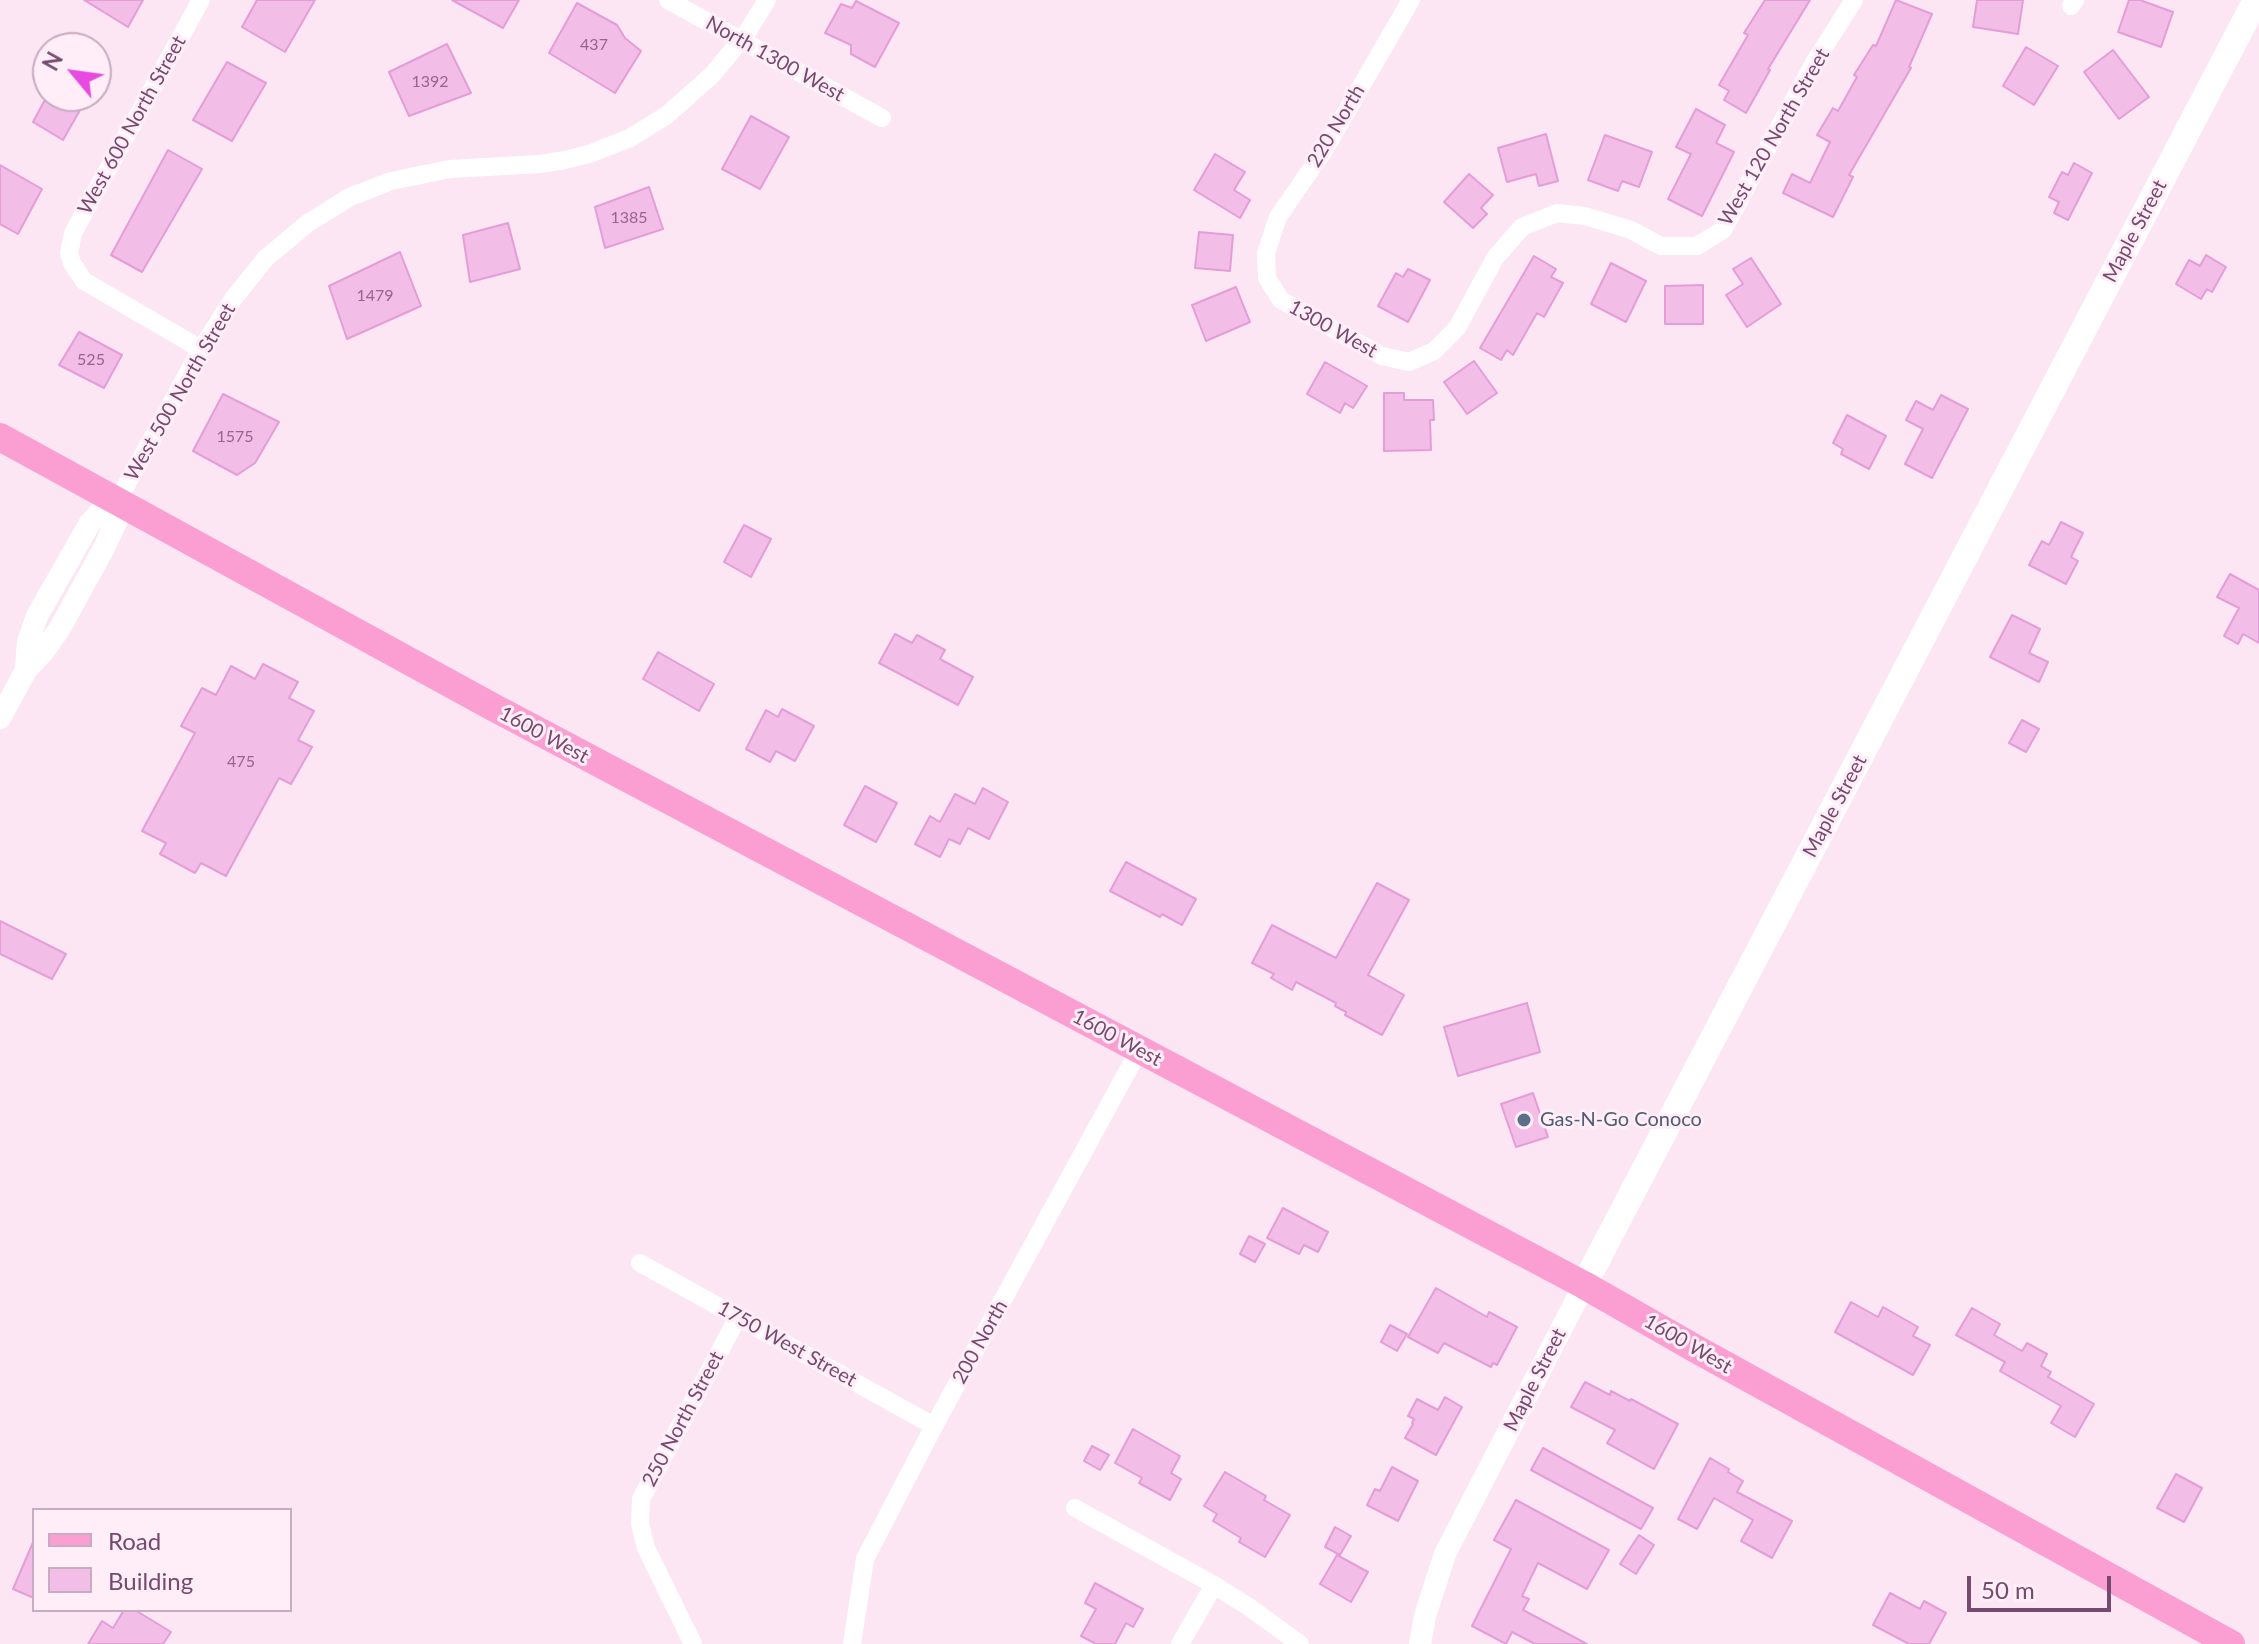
<!DOCTYPE html>
<html>
<head>
<meta charset="utf-8">
<style>
	body { margin:0 }
	#map { position:relative; width:2259px; height:1644px; overflow:hidden; background:#fde6f3; font-family:Lato,sans-serif }
	canvas { display:block }
	.legend { position:absolute; left:32px; top:1508px; width:260px; height:104px; box-sizing:border-box; background:#ffedf7; border:2px solid #c8acc1; margin:0; padding:10px 14px; list-style:none; font-size:24px; color:#764a6f }
	.legend li { display:flex; align-items:center; gap:16px; height:40px }
	.legend b { width:40px; border:2px solid #c8acc1 }
	.north { position:absolute; left:32px; top:32px; width:80px; height:80px; box-sizing:border-box; background:#ffedf7; border:2px solid #c8acc1; border-radius:50%; rotate:299deg; font-size:22px; font-weight:700; line-height:32px; text-align:center; color:#764a6f }
	.north::after { content:''; display:block; margin:auto; width:28px; height:36px; background:#e74ae1; clip-path:polygon(50% 0,100% 100%,50% 72%,0 100%) }
	.scale { position:absolute; left:1967px; top:1576px; width:144px; height:36px; box-sizing:border-box; border:4px solid #764a6f; border-top:0; padding-left:10px; font-size:24px; line-height:28px; white-space:nowrap; color:#764a6f; -webkit-text-stroke:6px #ffedf7; paint-order:stroke }
</style>
</head>
<body>
<div id="map">
<canvas width="2259" height="1644"></canvas>
<ul class="legend">
<li><b style="height:10px;background:#fb9ed2"></b>Road</li>
<li><b style="height:22px;background:#f2bde7"></b>Building</li>
</ul>
<div class="north">N</div>
<div class="scale">50 m</div>
</div>
<script>
const context = document.querySelector('canvas').getContext('2d');
context.lineJoin = 'round';
function fill(path, color) {
  context.fillStyle = color;
  context.fill(path, 'evenodd');
}
function shape(rows) {
  const path = new Path2D();
  for (const r of rows) {
    path.moveTo(r[0], r[1]);
    for (let i = 2; i < r.length; i += 2) path.lineTo(r[i], r[i + 1]);
  }
  return path;
}
function strokePath(path, color, width, dash) {
  context.strokeStyle = color;
  context.lineWidth = width;
  context.lineCap = dash ? 'butt' : 'round';
  context.setLineDash(dash || []);
  context.stroke(path);
}
function drawText(font, color, halo, rows, align = 'center') {
  context.font = font + ' Lato,sans-serif';
  context.lineWidth = 6;
  context.setLineDash([]);
  context.textBaseline = 'middle';
  context.strokeStyle = halo;
  context.fillStyle = color;
  for (const [text, x, y, turn = 0] of rows) {
    context.save();
    context.translate(x, y);
    context.rotate((+turn || 0) * Math.PI / 180);
    context.textAlign = isNaN(turn) ? turn : align;
    if (halo) context.strokeText(text, 0, 0);
    context.fillText(text, 0, 0);
    context.restore();
  }
}
const building = shape([
	[84,0,143,0,128,27,84,0],
	[257,0,315,0,285,52,242,27,257,0],
	[452,0,519,0,503,28,452,0],
	[1765,0,1810,0,1768,69,1770,70,1746,113,1724,100,1729,91,1719,85,1748,35,1744,33,1765,0],
	[1896,0,1932,14,1909,67,1911,68,1849,175,1853,177,1833,217,1783,193,1792,174,1810,183,1830,142,1817,135,1833,108,1838,111,1857,77,1854,75,1873,45,1876,46,1896,0],
	[1977,0,2023,0,2018,34,1973,27,1977,0],
	[2129,0,2140,0,2173,12,2161,47,2118,32,2129,0],
	[856,1,899,23,875,67,851,54,851,45,825,33,841,4,852,8,856,1],
	[577,3,617,25,625,38,641,51,615,93,549,53,577,3],
	[447,44,471,93,409,116,389,72,447,44],
	[2026,47,2058,66,2034,105,2003,86,2026,47],
	[2113,50,2149,97,2119,119,2084,72,2113,50],
	[227,62,266,83,232,141,193,120,227,62],
	[47,96,88,96,63,140,33,122,47,96],
	[1696,109,1725,125,1716,143,1734,152,1702,216,1668,199,1691,154,1676,147,1696,109],
	[751,116,789,137,760,189,722,169,751,116],
	[1546,134,1558,181,1539,186,1536,174,1507,182,1498,148,1546,134],
	[1605,135,1652,152,1639,187,1622,181,1618,191,1588,180,1605,135],
	[168,150,202,169,142,272,111,255,168,150],
	[1215,154,1245,172,1234,190,1250,200,1240,218,1194,190,1215,154],
	[2074,163,2092,173,2068,220,2054,213,2059,202,2049,197,2062,172,2068,175,2074,163],
	[0,165,42,189,18,234,0,224,0,165],
	[1469,174,1493,195,1481,208,1487,214,1473,228,1444,202,1469,174],
	[649,187,663,229,605,248,595,207,649,187],
	[508,223,520,269,470,282,463,235,508,223],
	[1199,232,1233,235,1230,271,1195,268,1199,232],
	[400,252,421,306,347,339,329,286,400,252],
	[2206,255,2226,267,2212,292,2207,289,2201,299,2176,284,2189,260,2200,266,2206,255],
	[1534,256,1556,269,1551,277,1563,283,1544,317,1537,313,1513,355,1507,350,1501,360,1480,348,1534,256],
	[1751,258,1781,304,1747,327,1726,295,1743,284,1733,269,1751,258],
	[1611,263,1646,281,1626,322,1591,304,1611,263],
	[1408,269,1430,280,1408,322,1378,306,1396,273,1403,277,1408,269],
	[1703,285,1703,324,1665,324,1665,286,1703,285],
	[1236,287,1250,322,1206,341,1192,305,1236,287],
	[79,332,122,355,104,388,59,365,79,332],
	[1474,361,1497,393,1467,414,1444,382,1474,361],
	[1325,362,1367,386,1353,408,1345,403,1340,413,1307,394,1325,362],
	[1384,393,1404,393,1404,400,1433,400,1434,420,1430,420,1431,450,1384,451,1384,393],
	[223,394,279,422,255,463,237,475,193,451,223,394],
	[1941,395,1968,409,1932,478,1905,464,1923,429,1906,420,1916,401,1933,410,1941,395],
	[1847,415,1886,436,1869,469,1841,454,1843,449,1833,443,1847,415],
	[2061,522,2083,533,2071,557,2078,561,2066,584,2029,565,2042,541,2049,545,2061,522],
	[744,525,771,539,751,577,724,562,744,525],
	[2230,574,2259,590,2259,643,2243,634,2238,644,2224,636,2239,608,2217,597,2230,574],
	[2012,615,2040,629,2029,653,2048,662,2039,682,1990,657,2012,615],
	[895,634,912,643,917,635,945,650,940,659,973,677,958,705,879,663,895,634],
	[658,652,714,684,699,711,643,679,658,652],
	[263,664,298,682,289,698,314,711,298,740,312,747,291,784,279,778,226,876,201,863,195,873,160,854,166,843,142,831,195,733,181,726,202,688,216,695,231,666,255,679,263,664],
	[782,709,814,726,795,761,776,751,770,762,746,749,766,710,778,717,782,709],
	[2022,720,2039,729,2026,752,2009,743,2022,720],
	[865,786,897,803,876,842,844,825,865,786],
	[983,788,1008,802,989,839,968,828,960,844,949,839,940,857,915,844,930,816,940,822,955,794,975,804,983,788],
	[1126,862,1196,899,1182,925,1162,914,1160,917,1110,891,1126,862],
	[1377,883,1409,900,1368,975,1404,995,1382,1035,1345,1015,1346,1012,1335,1006,1336,1003,1296,982,1292,990,1271,978,1274,974,1252,963,1272,925,1336,958,1377,883],
	[0,921,66,954,52,979,0,954,0,921],
	[1527,1003,1540,1052,1458,1076,1444,1027,1527,1003],
	[1533,1093,1548,1137,1516,1147,1501,1104,1533,1093],
	[1283,1208,1328,1232,1318,1252,1304,1245,1299,1254,1267,1238,1283,1208],
	[1249,1236,1265,1244,1255,1262,1240,1254,1249,1236],
	[1436,1288,1487,1317,1489,1312,1517,1327,1497,1365,1493,1363,1491,1367,1444,1343,1438,1353,1408,1337,1436,1288],
	[1851,1302,1878,1317,1883,1307,1918,1327,1913,1336,1930,1345,1913,1375,1835,1332,1851,1302],
	[1972,1308,2000,1324,1994,1335,2022,1351,2027,1343,2047,1354,2041,1366,2051,1372,2048,1377,2094,1404,2075,1437,2051,1423,2061,1406,2000,1371,2005,1362,1956,1335,1972,1308],
	[1390,1325,1407,1334,1397,1351,1381,1342,1390,1325],
	[1585,1382,1610,1395,1611,1391,1630,1401,1631,1399,1678,1424,1654,1469,1607,1443,1615,1430,1571,1407,1585,1382],
	[1445,1397,1462,1407,1436,1455,1405,1438,1413,1424,1412,1423,1414,1419,1408,1416,1417,1399,1438,1410,1445,1397],
	[1133,1429,1180,1456,1171,1473,1181,1479,1170,1500,1139,1483,1142,1478,1115,1463,1133,1429],
	[1092,1446,1109,1455,1100,1470,1084,1461,1092,1446],
	[1543,1448,1653,1508,1641,1529,1531,1470,1543,1448],
	[1710,1458,1729,1469,1728,1472,1743,1481,1737,1492,1792,1521,1772,1558,1741,1541,1753,1520,1714,1498,1697,1529,1678,1519,1710,1458],
	[1392,1467,1418,1481,1398,1521,1367,1505,1375,1489,1380,1491,1392,1467],
	[1225,1472,1266,1496,1264,1500,1290,1515,1265,1557,1239,1542,1241,1538,1213,1521,1217,1514,1204,1506,1225,1472],
	[2176,1474,2202,1488,2184,1522,2157,1508,2176,1474],
	[1516,1500,1609,1550,1587,1589,1538,1563,1522,1596,1529,1599,1523,1610,1587,1644,1535,1644,1512,1632,1506,1644,1472,1626,1511,1549,1494,1540,1516,1500],
	[1335,1527,1351,1536,1340,1555,1325,1547,1335,1527],
	[1639,1535,1654,1545,1636,1574,1620,1564,1639,1535],
	[34,1540,34,1598,13,1589,34,1540],
	[1337,1555,1368,1572,1351,1602,1320,1584,1337,1555],
	[1095,1583,1143,1609,1133,1627,1126,1623,1115,1644,1096,1644,1081,1636,1096,1609,1085,1603,1095,1583],
	[1890,1593,1920,1609,1924,1601,1946,1613,1929,1644,1909,1644,1873,1625,1890,1593],
	[124,1610,135,1610,171,1632,163,1644,88,1644,102,1621,113,1628,124,1610]
]);
fill(building, '#f2bde7');
strokePath(building, '#e59dd7', 2);
strokePath(shape([
	[201,0,73,233,69,253,72,263,84,281,201,349],
	[668,0,882,118],
	[1411,0,1323,152,1278,217,1266,253,1267,278,1281,300,1382,356,1409,362,1434,351,1457,328,1495,258,1522,227,1557,213,1585,216,1631,230,1661,246,1697,246,1723,230,1814,63,1854,0],
	[2071,6,2075,0],
	[117,502,201,349,233,299,266,258,308,223,350,197,391,181,450,169,540,164,565,160,589,154,630,138,667,115,712,75,746,34,767,0],
	[640,1263,934,1426],
	[1075,1508,1214,1585,1249,1607,1300,1644],
	[693,1644,646,1548,640,1524,641,1499,738,1317],
	[852,1644,865,1559,934,1426,1139,1050],
	[1180,1644,1214,1585]
]), '#fff', 18);
strokePath(shape([
	[0,718,26,670,44,651,60,628,104,548,116,522,117,502,107,505,90,523,37,616,28,642,26,670],
	[1420,1644,1425,1616,1445,1554,1584,1285]
]), '#fff', 22);
strokePath(shape([
	[1584,1285,2256,0]
]), '#fff', 26);
strokePath(shape([
	[0,437,491,706,1584,1285,1696,1349,2231,1644]
]), '#fb9ed2', 28);
for (const [x, y, r, color] of [
	[1524,1120,8,"#5c6f8a"]
]) {
  const dot = new Path2D();
  dot.arc(x, y, r, 0, 2 * Math.PI);
  context.fillStyle = color;
  context.fill(dot);
  strokePath(dot, '#ffedf7', 3);
}
drawText('16px', '#95678d', null, [
	["437",594,45],
	["1392",430,82],
	["1385",629,218],
	["1479",375,296],
	["525",91,360],
	["1575",235,437],
	["475",241,762]
]);
drawText('20px', '#764a6f', '#ffedf7', [
	["North 1300 West",775,59,29],
	["West 600 North Street",132,125,-61],
	["220 North",1336,126,-59],
	["West 120 North Street",1774,137,-60],
	["Maple Street",2135,231,-62],
	["1300 West",1333,329,29],
	["West 500 North Street",180,392,-60],
	["1600 West",544,735,28],
	["Maple Street",1835,806,-62],
	["1600 West",1117,1038,28],
	["200 North",980,1342,-61],
	["1750 West Street",787,1344,29],
	["1600 West",1688,1344,30],
	["Maple Street",1535,1380,-63],
	["250 North Street",683,1419,-62]
]);
drawText('20px', '#4e5e75', '#ffedf7', [
	["Gas-N-Go Conoco",1540,1120]
], 'left');
</script>
</body>
</html>
